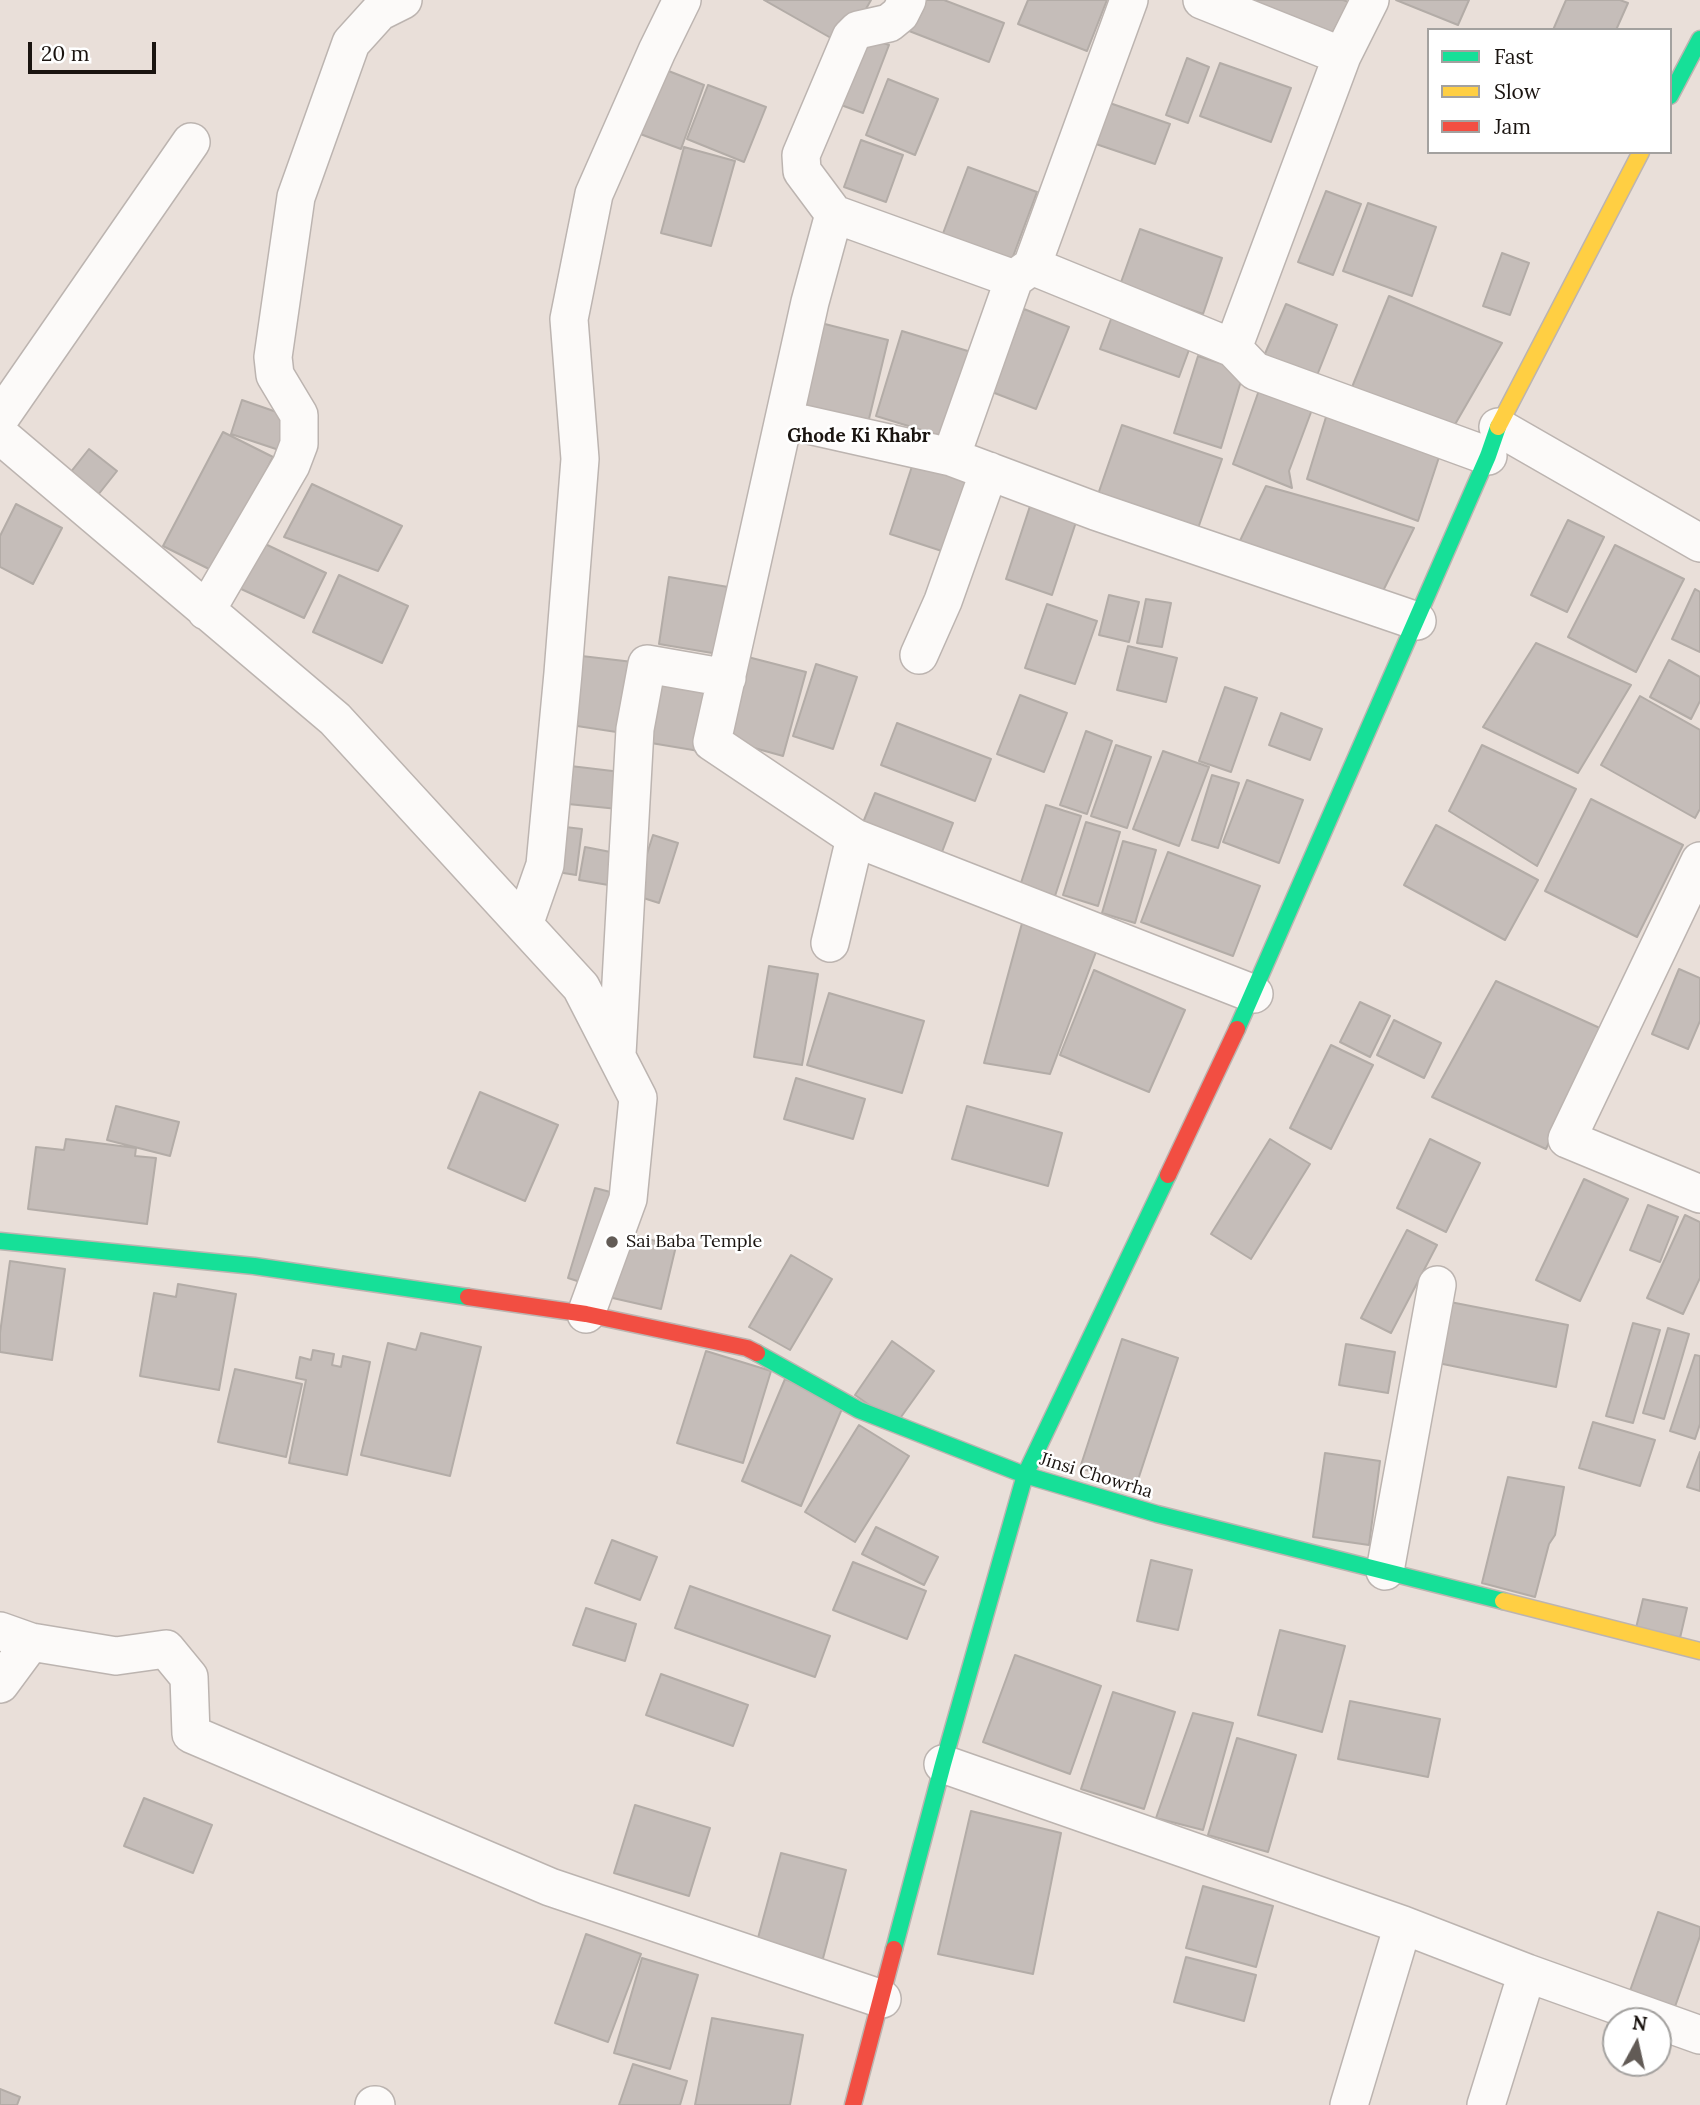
<!DOCTYPE html>
<html>
<head>
<meta charset="utf-8">
<style>
	body { margin:0 }
	#map { position:relative; width:1700px; height:2105px; overflow:hidden; background:#e9dfd9; font-family:Lora,serif }
	canvas { display:block }
	.legend { position:absolute; left:1427px; top:28px; width:245px; height:126px; box-sizing:border-box; background:#fff; border:2px solid #a3a19f; margin:0; padding:9px 12px; list-style:none; font-size:21px; color:#1a1410 }
	.legend li { display:flex; align-items:center; gap:14px; height:35px }
	.legend b { width:35px; border:2px solid #a3a19f }
	.north { position:absolute; left:1602px; top:2007px; width:70px; height:70px; box-sizing:border-box; background:#fff; border:2px solid #a3a19f; border-radius:50%; rotate:8deg; font-size:19px; font-weight:700; line-height:28px; text-align:center; color:#1a1410 }
	.north::after { content:''; display:block; margin:auto; width:24px; height:32px; background:#625b56; clip-path:polygon(50% 0,100% 100%,50% 72%,0 100%) }
	.scale { position:absolute; left:28px; top:42px; width:128px; height:32px; box-sizing:border-box; border:4px solid #1a1410; border-top:0; padding-left:9px; font-size:21px; line-height:24px; white-space:nowrap; color:#1a1410; -webkit-text-stroke:5px #fff; paint-order:stroke }
</style>
</head>
<body>
<div id="map">
<canvas width="1700" height="2105"></canvas>
<ul class="legend">
<li><b style="height:9px;background:#16e098"></b>Fast</li>
<li><b style="height:9px;background:#ffcf43"></b>Slow</li>
<li><b style="height:9px;background:#f24e42"></b>Jam</li>
</ul>
<div class="north">N</div>
<div class="scale">20 m</div>
</div>
<script>
const context = document.querySelector('canvas').getContext('2d');
context.lineJoin = 'round';
function fill(path, color) {
  context.fillStyle = color;
  context.fill(path, 'evenodd');
}
function shape(rows) {
  const path = new Path2D();
  for (const r of rows) {
    path.moveTo(r[0], r[1]);
    for (let i = 2; i < r.length; i += 2) path.lineTo(r[i], r[i + 1]);
  }
  return path;
}
function strokePath(path, color, width, dash) {
  context.strokeStyle = color;
  context.lineWidth = width;
  context.lineCap = dash ? 'butt' : 'round';
  context.setLineDash(dash || []);
  context.stroke(path);
}
function drawText(font, color, halo, rows, align = 'center') {
  context.font = font + ' Lora,serif';
  context.lineWidth = 5;
  context.setLineDash([]);
  context.textBaseline = 'middle';
  context.strokeStyle = halo;
  context.fillStyle = color;
  for (const [text, x, y, turn = 0] of rows) {
    context.save();
    context.translate(x, y);
    context.rotate((+turn || 0) * Math.PI / 180);
    context.textAlign = isNaN(turn) ? turn : align;
    if (halo) context.strokeText(text, 0, 0);
    context.fillText(text, 0, 0);
    context.restore();
  }
}
const building = shape([
	[764,0,871,0,845,46,764,0],
	[915,0,944,0,1004,23,989,62,904,29,915,0],
	[1028,0,1107,0,1087,51,1018,24,1028,0],
	[1254,0,1343,0,1355,4,1340,44,1250,11,1254,0],
	[1396,0,1469,0,1458,25,1396,0],
	[1566,0,1620,0,1628,3,1616,30,1553,30,1566,0],
	[856,33,889,45,863,113,830,101,856,33],
	[1187,58,1209,67,1188,123,1166,115,1187,58],
	[1220,63,1291,88,1271,142,1200,116,1220,63],
	[656,66,704,85,681,149,632,131,656,66],
	[888,79,938,99,915,155,866,135,888,79],
	[708,85,766,107,744,162,687,139,708,85],
	[1104,101,1170,124,1155,164,1090,142,1104,101],
	[861,140,903,155,886,202,844,187,861,140],
	[684,147,735,161,711,246,661,233,684,147],
	[968,167,1037,192,1008,270,939,244,968,167],
	[1326,191,1361,204,1333,275,1298,262,1326,191],
	[1368,203,1436,227,1412,296,1343,271,1368,203],
	[1140,229,1222,258,1203,314,1120,285,1140,229],
	[1502,253,1529,263,1510,315,1483,306,1502,253],
	[1389,296,1502,343,1450,433,1348,397,1389,296],
	[1286,304,1337,325,1314,383,1259,368,1286,304],
	[1024,309,1069,327,1036,409,992,392,1024,309],
	[1114,311,1193,339,1179,377,1100,349,1114,311],
	[813,321,888,340,868,423,792,404,813,321],
	[902,331,981,355,954,440,876,416,902,331],
	[1198,356,1244,371,1221,448,1174,433,1198,356],
	[1264,376,1316,399,1289,471,1292,488,1233,464,1264,376],
	[242,400,291,417,279,450,231,434,242,400],
	[1330,404,1444,442,1418,521,1307,479,1330,404],
	[1122,425,1222,459,1194,540,1094,506,1122,425],
	[223,432,273,457,215,572,163,546,223,432],
	[89,449,117,471,94,500,66,478,89,449],
	[915,457,979,478,954,555,890,534,915,457],
	[312,484,402,526,378,571,284,537,312,484],
	[1266,486,1414,528,1382,593,1237,547,1266,486],
	[1032,500,1078,516,1052,595,1006,579,1032,500],
	[16,504,62,528,33,584,0,567,0,536,16,504],
	[1568,520,1604,537,1567,612,1531,595,1568,520],
	[261,542,326,573,304,618,239,588,261,542],
	[1615,545,1684,579,1636,672,1568,637,1615,545],
	[339,575,408,606,382,663,313,632,339,575],
	[669,577,734,588,724,655,659,644,669,577],
	[1695,589,1700,592,1700,652,1672,639,1695,589],
	[1109,595,1139,602,1129,642,1099,635,1109,595],
	[1146,599,1171,603,1162,647,1137,643,1146,599],
	[1047,604,1097,621,1075,684,1025,668,1047,604],
	[1536,643,1631,685,1578,773,1483,727,1536,643],
	[1128,646,1177,658,1166,702,1117,690,1128,646],
	[573,655,633,662,623,733,564,724,573,655],
	[744,656,806,672,783,756,722,739,744,656],
	[1669,660,1700,677,1700,701,1691,719,1650,697,1669,660],
	[816,664,857,677,833,749,793,736,816,664],
	[656,676,715,685,705,752,645,742,656,676],
	[1225,687,1257,698,1231,772,1199,761,1225,687],
	[1020,695,1067,713,1044,772,997,754,1020,695],
	[1640,696,1700,730,1700,809,1695,818,1601,765,1640,696],
	[1281,713,1322,729,1310,760,1269,745,1281,713],
	[897,723,991,759,975,801,881,765,897,723],
	[1086,731,1112,741,1087,814,1060,805,1086,731],
	[1116,745,1151,757,1127,828,1091,816,1116,745],
	[1482,745,1576,789,1537,866,1449,811,1482,745],
	[1163,751,1209,767,1179,846,1133,829,1163,751],
	[562,765,621,772,618,809,558,803,562,765],
	[1212,775,1239,783,1218,848,1192,840,1212,775],
	[1247,780,1303,800,1279,863,1223,842,1247,780],
	[875,793,953,823,939,860,860,830,875,793],
	[1591,799,1683,845,1637,937,1545,891,1591,799],
	[1046,805,1081,816,1055,896,1020,886,1046,805],
	[1086,822,1120,832,1098,906,1063,895,1086,822],
	[1436,825,1538,880,1505,940,1404,885,1436,825],
	[557,826,582,829,576,875,551,871,557,826],
	[653,835,678,843,659,903,634,895,653,835],
	[1123,841,1156,850,1135,923,1102,913,1123,841],
	[585,847,626,855,620,887,579,880,585,847],
	[1168,852,1260,886,1233,956,1141,922,1168,852],
	[1024,916,1099,944,1050,1074,984,1063,1024,916],
	[769,966,818,974,802,1065,754,1057,769,966],
	[1679,969,1700,978,1700,1021,1688,1049,1652,1034,1679,969],
	[1094,970,1185,1010,1149,1092,1060,1055,1094,970],
	[1496,981,1602,1029,1546,1149,1432,1097,1496,981],
	[829,993,924,1021,902,1093,807,1065,829,993],
	[1360,1002,1390,1016,1370,1057,1340,1042,1360,1002],
	[1394,1020,1441,1043,1424,1078,1377,1055,1394,1020],
	[1331,1045,1373,1065,1331,1149,1290,1128,1331,1045],
	[796,1078,865,1099,853,1139,784,1119,796,1078],
	[480,1092,558,1125,525,1201,448,1168,480,1092],
	[116,1106,179,1122,170,1156,107,1140,116,1106],
	[967,1106,1062,1133,1048,1186,952,1159,967,1106],
	[66,1139,136,1148,135,1156,156,1158,147,1224,28,1209,36,1147,64,1150,66,1139],
	[1270,1139,1310,1164,1251,1259,1211,1234,1270,1139],
	[1430,1139,1480,1163,1446,1232,1397,1208,1430,1139],
	[1584,1179,1628,1199,1580,1301,1536,1280,1584,1179],
	[595,1188,622,1195,596,1287,568,1278,595,1188],
	[1648,1205,1678,1217,1660,1262,1630,1250,1648,1205],
	[1685,1215,1700,1222,1700,1278,1683,1314,1647,1298,1685,1215],
	[1407,1230,1437,1245,1391,1333,1361,1318,1407,1230],
	[620,1232,676,1246,661,1309,604,1296,620,1232],
	[791,1255,832,1279,790,1350,749,1327,791,1255],
	[10,1261,65,1269,52,1360,0,1352,0,1333,10,1261],
	[178,1284,236,1294,219,1390,140,1376,154,1293,176,1297,178,1284],
	[1445,1301,1568,1325,1556,1387,1433,1362,1445,1301],
	[1633,1323,1660,1330,1633,1423,1606,1416,1633,1323],
	[1668,1328,1689,1334,1664,1419,1643,1413,1668,1328],
	[421,1333,481,1347,450,1476,361,1455,388,1343,416,1350,421,1333],
	[1122,1339,1178,1358,1136,1486,1080,1468,1122,1339],
	[892,1341,934,1371,896,1424,855,1395,892,1341],
	[1346,1344,1395,1352,1388,1393,1339,1385,1346,1344],
	[313,1350,334,1354,332,1365,341,1367,343,1356,370,1362,347,1475,289,1463,306,1380,296,1378,300,1357,311,1360,313,1350],
	[706,1351,771,1371,743,1463,677,1443,706,1351],
	[1695,1355,1700,1356,1700,1424,1695,1439,1670,1431,1695,1355],
	[235,1369,302,1384,286,1457,218,1442,235,1369],
	[785,1379,844,1404,801,1506,742,1481,785,1379],
	[1593,1422,1655,1440,1640,1486,1579,1468,1593,1422],
	[859,1425,909,1456,855,1542,805,1512,859,1425],
	[1700,1452,1700,1491,1687,1487,1700,1452],
	[1325,1453,1380,1461,1369,1545,1313,1537,1325,1453],
	[1508,1477,1564,1487,1555,1535,1549,1544,1535,1597,1482,1583,1508,1477],
	[876,1527,938,1557,924,1585,862,1554,876,1527],
	[612,1540,657,1557,640,1600,595,1583,612,1540],
	[1151,1560,1192,1570,1178,1630,1137,1621,1151,1560],
	[853,1562,926,1591,907,1639,833,1610,853,1562],
	[690,1586,830,1636,815,1677,675,1628,690,1586],
	[1643,1599,1687,1608,1680,1638,1636,1628,1643,1599],
	[586,1608,636,1624,625,1661,573,1645,586,1608],
	[1280,1630,1345,1646,1322,1732,1258,1715,1280,1630],
	[1015,1655,1101,1686,1070,1774,983,1742,1015,1655],
	[661,1674,748,1705,733,1746,646,1715,661,1674],
	[1113,1692,1175,1712,1144,1809,1081,1789,1113,1692],
	[1350,1701,1440,1719,1428,1777,1338,1759,1350,1701],
	[1193,1713,1233,1723,1203,1830,1156,1818,1193,1713],
	[1237,1738,1296,1755,1268,1852,1208,1835,1237,1738],
	[144,1798,212,1825,193,1873,124,1846,144,1798],
	[635,1805,710,1828,689,1896,614,1873,635,1805],
	[971,1811,1061,1833,1033,1974,938,1954,971,1811],
	[781,1853,846,1870,821,1966,755,1949,781,1853],
	[1203,1886,1273,1906,1256,1967,1186,1948,1203,1886],
	[1658,1912,1700,1927,1700,1936,1671,2018,1626,2002,1658,1912],
	[586,1934,641,1954,608,2042,555,2023,586,1934],
	[1186,1957,1256,1975,1244,2021,1174,2002,1186,1957],
	[642,1958,698,1975,670,2069,614,2053,642,1958],
	[712,2018,803,2035,790,2105,695,2105,712,2018],
	[633,2064,687,2081,680,2105,619,2105,633,2064],
	[0,2089,20,2097,17,2105,0,2105,0,2089]
]);
fill(building, '#c5bdb9');
strokePath(building, '#b3aca7', 2);
const street = shape([
	[1202,0,1342,56],
	[1370,0,1342,56,1233,348,1032,266,1014,279,951,457,1095,511,1417,621],
	[834,214,1014,279],
	[1032,266,1129,0],
	[1233,348,1255,371,1488,456],
	[0,418,191,142],
	[786,420,951,457],
	[1498,427,1700,543],
	[0,435,335,719,581,987,638,1098,628,1199,586,1314],
	[206,611,291,465,299,444,299,415,275,375,273,357,296,197,351,43,379,12,403,0],
	[919,655,943,601,989,471],
	[855,838,712,742,810,302,834,214,802,171,801,155,851,37,858,30,889,23,900,14,907,0],
	[1700,861,1567,1139,1700,1194],
	[524,925,545,865,563,673,580,459,569,319,594,194,657,51,682,0],
	[830,943,855,838,1254,994],
	[617,1054,635,729,647,664,727,678],
	[1385,1571,1437,1285],
	[0,1631,31,1642,0,1684],
	[31,1642,116,1656,166,1649,189,1677,191,1734,550,1887,882,1999],
	[943,1764,1403,1925,1527,1973,1700,2035],
	[374,2105,376,2105],
	[1349,2105,1403,1925],
	[1486,2105,1527,1973]
]);
const fast = shape([
	[1670,96,1700,39],
	[1237,1029,1488,456,1498,427],
	[0,1241,254,1266,468,1297],
	[757,1353,859,1410,1025,1475,1157,1514,1503,1601],
	[894,1949,943,1764,1025,1475,1168,1175]
]);
const slow = shape([
	[1498,427,1641,152],
	[1503,1601,1700,1651]
]);
const jam = shape([
	[1168,1175,1237,1029],
	[468,1297,586,1314,747,1348,757,1353],
	[853,2105,894,1949]
]);
strokePath(street, '#bcb4b0', 40);
strokePath(fast, '#bcb4b0', 19);
strokePath(slow, '#bcb4b0', 19);
strokePath(jam, '#bcb4b0', 19);
strokePath(street, '#fcfaf9', 37);
strokePath(fast, '#16e098', 16);
strokePath(slow, '#ffcf43', 16);
strokePath(jam, '#f24e42', 16);
for (const [x, y, r, color] of [
	[612,1242,7,"#625b56"]
]) {
  const dot = new Path2D();
  dot.arc(x, y, r, 0, 2 * Math.PI);
  context.fillStyle = color;
  context.fill(dot);
  strokePath(dot, '#fff', 2.5);
}
drawText('18px', '#1a1410', '#fff', [
	["Sai Baba Temple",626,1242]
], 'left');
drawText('18px', '#1a1410', '#fff', [
	["Jinsi Chowrha",1096,1476,17]
]);
drawText('bold 19px', '#1a1410', '#fff', [
	["Ghode Ki Khabr",859,437]
]);
</script>
</body>
</html>
